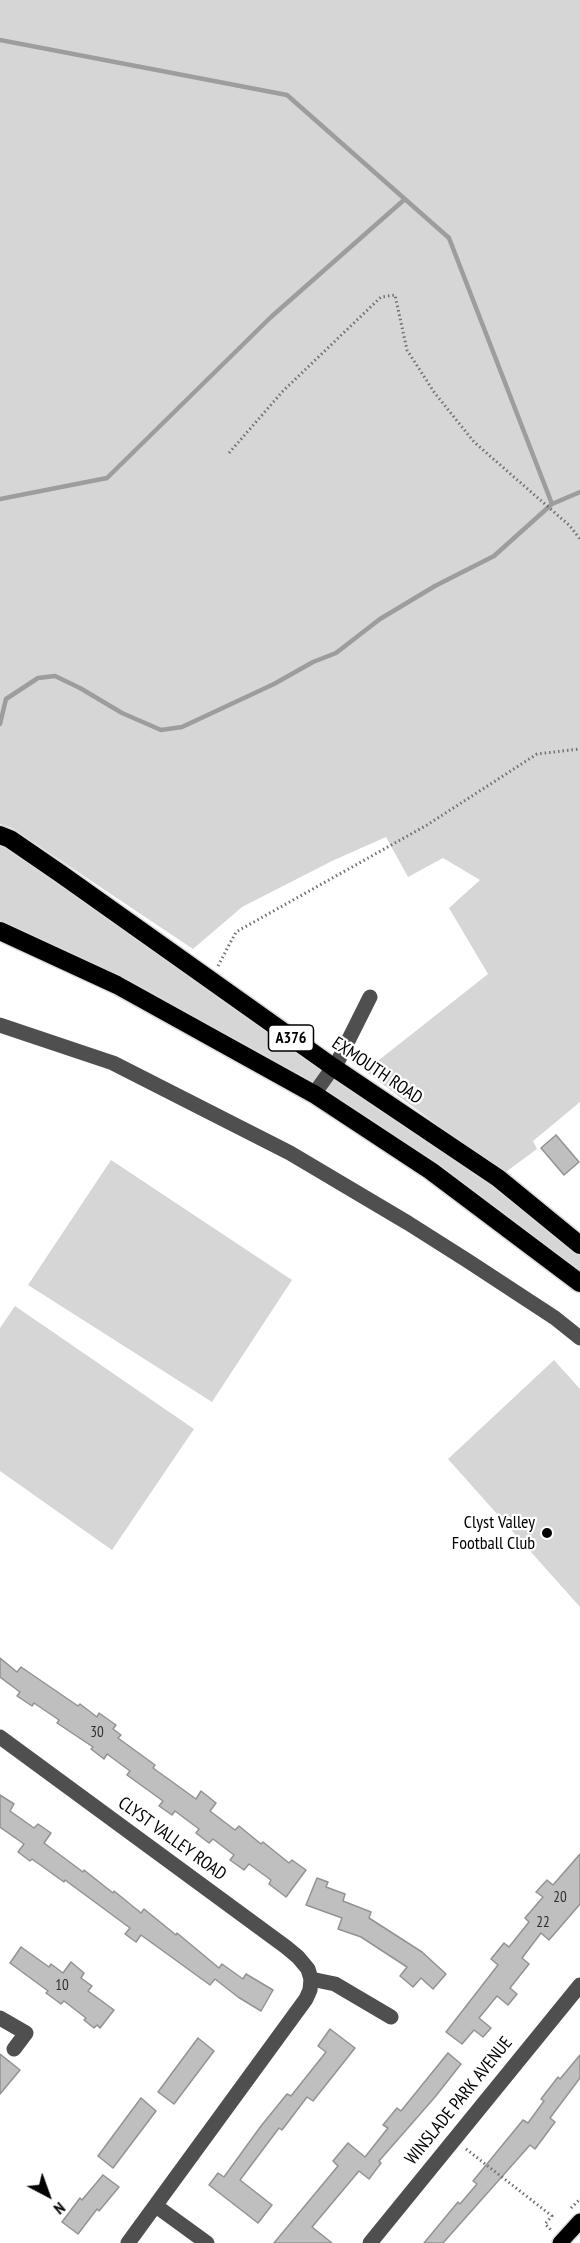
<!DOCTYPE html>
<html>
<head>
<meta charset="utf-8">
<style>
	body { margin:0 }
	#map { position:relative; width:580px; height:2243px; overflow:hidden; background:#fff; font-family:"PT Sans Narrow",sans-serif }
	canvas { display:block }
	.north { position:absolute; left:18px; top:2165px; width:60px; height:60px; -webkit-text-stroke:4px #fff; paint-order:stroke; rotate:139deg; font-size:16px; font-weight:700; line-height:24px; text-align:center; color:#000 }
	.north::after { content:''; display:block; margin:auto; width:21px; height:27px; background:#000; clip-path:polygon(50% 0,100% 100%,50% 72%,0 100%) }
</style>
</head>
<body>
<div id="map">
<canvas width="580" height="2243"></canvas>
<div class="north">N</div>
</div>
<script>
const context = document.querySelector('canvas').getContext('2d');
context.lineJoin = 'round';
function fill(path, color) {
  context.fillStyle = color;
  context.fill(path, 'evenodd');
}
function shape(rows) {
  const path = new Path2D();
  for (const r of rows) {
    path.moveTo(r[0], r[1]);
    for (let i = 2; i < r.length; i += 2) path.lineTo(r[i], r[i + 1]);
  }
  return path;
}
function strokePath(path, color, width, dash) {
  context.strokeStyle = color;
  context.lineWidth = width;
  context.lineCap = dash ? 'butt' : 'round';
  context.setLineDash(dash || []);
  context.stroke(path);
}
function drawText(font, color, halo, rows, align = 'center') {
  context.font = font + ' "PT Sans Narrow",sans-serif';
  context.lineWidth = 4.5;
  context.setLineDash([]);
  context.textBaseline = 'middle';
  context.strokeStyle = halo;
  context.fillStyle = color;
  for (const [text, x, y, turn = 0] of rows) {
    context.save();
    context.translate(x, y);
    context.rotate((+turn || 0) * Math.PI / 180);
    context.textAlign = isNaN(turn) ? turn : align;
    if (halo) context.strokeText(text, 0, 0);
    context.fillText(text, 0, 0);
    context.restore();
  }
}
fill(shape([
	[0,0,580,0,580,1102,533,1141,537,1149,503,1174,365,1071,488,974,449,908,480,880,443,858,408,877,386,837,332,861,242,907,193,949,12,828,0,824],
	[0,843,439,1145,545,1223,580,1255,580,1271,427,1158,290,1070,114,973,0,923],
	[111,1160,292,1280,212,1402,28,1285],
	[15,1306,194,1429,112,1550,0,1471,0,1328],
	[554,1360,580,1389,580,1607,448,1459]
]), '#d6d6d6');
strokePath(shape([
	[0,40,287,95,449,238,552,504],
	[0,499,107,478,271,317,405,199],
	[0,724,6,699,38,678,55,676,80,688,122,713,161,730,182,727,274,684,313,662,336,653,380,619,435,586,494,556,552,504,580,492]
]), '#9d9d9d', 4.5);
const building = shape([
	[556,1135,579,1162,564,1175,541,1148,556,1135],
	[0,1658,17,1672,21,1667,78,1706,80,1704,97,1717,99,1713,116,1725,113,1729,121,1735,118,1738,155,1765,153,1768,196,1799,201,1791,216,1803,210,1811,235,1830,239,1826,261,1844,263,1842,289,1863,292,1860,306,1870,286,1897,269,1884,271,1880,249,1864,244,1870,230,1860,234,1855,213,1839,209,1843,196,1833,199,1829,175,1811,172,1815,159,1806,163,1801,127,1775,130,1771,107,1754,104,1759,91,1749,93,1747,57,1723,59,1720,34,1703,32,1706,17,1696,20,1692,0,1677,0,1658],
	[0,1795,14,1804,10,1811,34,1828,38,1824,51,1833,44,1843,83,1872,84,1870,113,1893,114,1891,141,1913,144,1909,176,1935,177,1933,219,1968,222,1964,243,1979,246,1974,273,1990,261,2011,238,1997,215,1979,210,1985,141,1935,136,1942,125,1934,130,1928,65,1880,64,1882,32,1859,30,1861,18,1852,24,1844,0,1827,0,1795],
	[580,1854,580,1904,549,1940,541,1933,522,1958,529,1964,510,1988,517,1994,508,2005,497,1996,479,2018,491,2028,483,2037,474,2030,462,2044,446,2032,498,1965,491,1959,504,1943,509,1947,529,1922,525,1918,543,1897,536,1892,547,1880,553,1885,580,1854],
	[317,1878,328,1882,326,1887,345,1894,343,1901,371,1912,369,1918,422,1952,446,1974,433,1989,421,1978,413,1987,400,1976,407,1967,361,1937,338,1929,342,1918,306,1905,317,1878],
	[21,1947,49,1967,51,1964,63,1973,71,1962,84,1973,81,1978,92,1986,88,1991,114,2010,100,2028,97,2025,94,2028,84,2020,86,2018,64,2001,61,2004,46,1993,48,1991,10,1963,21,1947],
	[330,2029,355,2048,313,2101,307,2097,282,2130,279,2128,240,2180,272,2205,258,2223,209,2185,218,2173,224,2177,261,2126,287,2094,291,2096,326,2052,318,2046,330,2029],
	[198,2038,214,2051,174,2104,158,2092,198,2038],
	[448,2053,461,2064,435,2097,379,2161,381,2163,369,2179,359,2171,312,2227,332,2243,274,2243,338,2166,333,2161,348,2143,365,2157,388,2128,383,2125,397,2108,401,2111,448,2053],
	[0,2054,20,2070,0,2094,0,2054],
	[580,2055,580,2078,550,2118,555,2122,535,2149,530,2145,443,2243,424,2243,458,2202,460,2204,477,2184,473,2181,523,2120,528,2123,544,2101,541,2099,558,2077,560,2079,580,2055],
	[141,2098,156,2111,113,2168,98,2156,141,2098],
	[103,2175,119,2187,99,2211,97,2209,78,2234,62,2222,80,2198,82,2200,103,2175]
]);
fill(building, '#bfbfbf');
strokePath(building, '#939393', 1.5);
const major = shape([
	[560,2243,580,2221]
]);
const highway = shape([
	[0,835,10,839,61,874,333,1067,498,1178,580,1245],
	[0,931,117,985,314,1094,431,1171,580,1283]
]);
strokePath(major, '#dbdbdb', 18);
strokePath(highway, '#dbdbdb', 21);
strokePath(shape([
	[229,453,283,391,381,297,395,295,407,350,434,392,474,442,570,526,580,539],
	[218,966,236,932,427,825,537,754,580,749],
	[466,2149,552,2216,545,2224,551,2230],
	[571,2208,580,2199]
]), '#717171', 3, [1.5, 3]);
strokePath(shape([
	[0,1025,113,1063,290,1153,408,1223,468,1261,555,1318,580,1338],
	[314,1094,339,1059,370,997],
	[0,1737,286,1947,298,1957,308,1969,311,1979,310,1990,306,1999,128,2243],
	[311,1979,335,1984,391,2017],
	[0,2018,26,2033,14,2049],
	[156,2206,207,2243],
	[370,2243,580,1985]
]), '#4f4f4f', 15);
strokePath(major, '#000', 15);
strokePath(highway, '#000', 18);
for (const [x, y, r, color] of [
	[547,1533,6,"#000"]
]) {
  const dot = new Path2D();
  dot.arc(x, y, r, 0, 2 * Math.PI);
  context.fillStyle = color;
  context.fill(dot);
  strokePath(dot, '#fff', 2);
}
drawText('15px', '#303030', null, [
	["30",97,1733],
	["20",560,1898],
	["22",543,1923],
	["10",62,1986]
]);
for (const [x, y, w] of [
	[291,1038,45]
]) {
  const box = new Path2D();
  box.roundRect(x - w / 2, y - 13, w, 26, 4.5);
  context.fillStyle = '#fff';
  context.fill(box);
  strokePath(box, '#000', 1.5);
}
drawText('bold 16px', '#000', null, [
	["A376",291,1038]
]);
drawText('18px', '#000', '#fff', [
	["EXMOUTH ROAD",377,1071,34],
	["CLYST VALLEY ROAD",172,1839,36],
	["WINSLADE PARK AVENUE",459,2101,-51]
]);
drawText('18px', '#000', '#fff', [
	["Clyst Valley",535,1523],
	["Football Club",535,1544]
], 'right');
</script>
</body>
</html>
